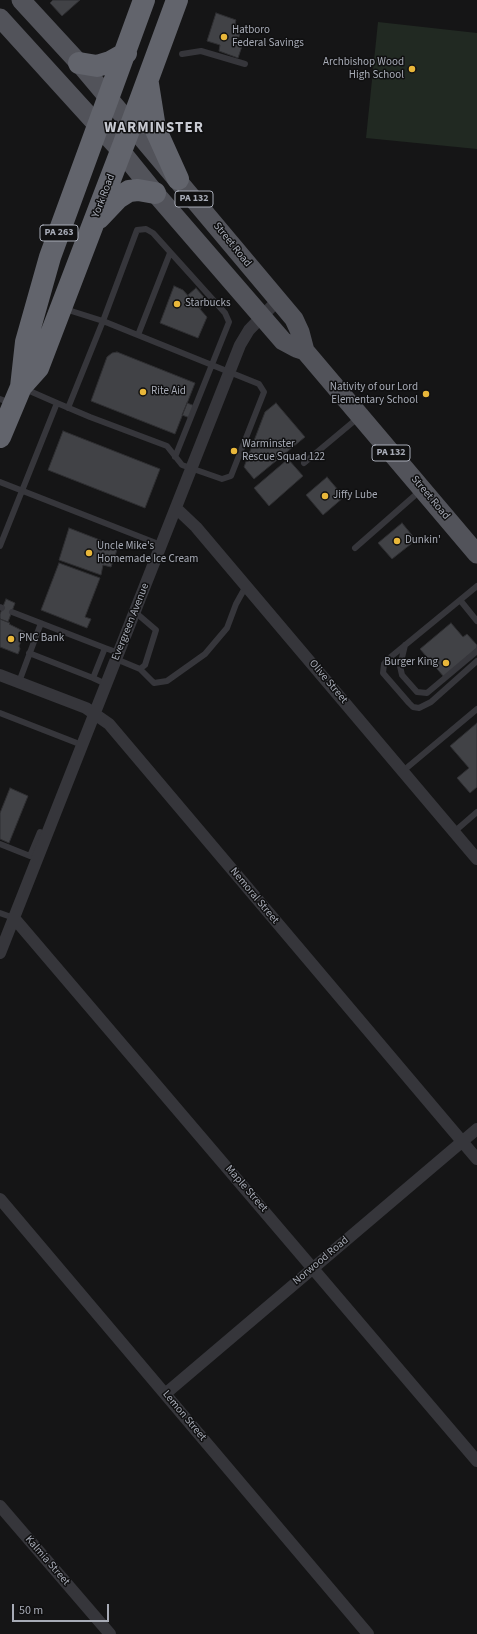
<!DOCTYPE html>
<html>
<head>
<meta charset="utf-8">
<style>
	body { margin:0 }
	#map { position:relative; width:477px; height:1634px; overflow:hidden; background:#151516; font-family:"Source Sans 3",sans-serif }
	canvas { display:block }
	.scale { position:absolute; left:12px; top:1604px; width:97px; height:18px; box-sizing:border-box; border:2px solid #a7abb6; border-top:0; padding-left:5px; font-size:12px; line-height:14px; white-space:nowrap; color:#a7abb6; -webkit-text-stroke:3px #101011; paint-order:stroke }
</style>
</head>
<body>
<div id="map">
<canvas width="477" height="1634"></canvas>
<div class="scale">50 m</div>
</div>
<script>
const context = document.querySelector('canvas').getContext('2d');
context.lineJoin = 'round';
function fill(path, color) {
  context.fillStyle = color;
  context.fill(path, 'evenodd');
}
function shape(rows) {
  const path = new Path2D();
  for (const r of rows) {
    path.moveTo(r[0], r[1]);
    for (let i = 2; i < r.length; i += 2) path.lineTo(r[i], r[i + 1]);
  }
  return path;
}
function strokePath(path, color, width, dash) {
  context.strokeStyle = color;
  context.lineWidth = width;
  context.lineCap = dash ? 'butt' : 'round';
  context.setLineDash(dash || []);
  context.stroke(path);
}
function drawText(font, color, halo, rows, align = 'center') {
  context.font = font + ' "Source Sans 3",sans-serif';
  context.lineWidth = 3;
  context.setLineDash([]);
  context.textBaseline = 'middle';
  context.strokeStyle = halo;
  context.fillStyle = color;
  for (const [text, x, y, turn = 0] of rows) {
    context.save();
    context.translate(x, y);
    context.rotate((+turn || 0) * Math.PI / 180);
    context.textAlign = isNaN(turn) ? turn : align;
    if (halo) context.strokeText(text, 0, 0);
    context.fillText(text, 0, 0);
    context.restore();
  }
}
fill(shape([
	[378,22,477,33,477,149,366,138]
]), '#212922');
const building = shape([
	[53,0,80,0,62,16,50,3,53,0],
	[216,13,236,20,235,24,239,25,236,32,240,33,237,44,242,46,238,58,219,51,220,45,207,41,216,13],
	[174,286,183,290,207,317,198,338,160,323,174,286],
	[196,288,208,302,200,309,188,295,196,288],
	[117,352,195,383,175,434,91,401,107,357,112,353,117,352],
	[187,403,195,406,190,418,182,415,187,403],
	[276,403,305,437,254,479,244,467,265,412,276,403],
	[63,431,160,469,145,508,48,470,63,431],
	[288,459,303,476,269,506,254,488,288,459],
	[327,477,344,497,323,515,306,495,327,477],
	[402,523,416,540,392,559,378,543,402,523],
	[69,528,118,547,111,567,103,565,101,575,59,560,69,528],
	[59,563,100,578,85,617,91,619,87,628,41,610,59,563],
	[6,599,15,603,8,622,0,619,0,614,6,599],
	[0,619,10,623,9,624,25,632,19,646,20,649,18,654,0,647,0,619],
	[451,623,463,637,467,634,477,645,477,648,444,677,420,649,451,623],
	[477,723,477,787,470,793,457,778,469,768,450,746,477,723],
	[10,788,28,796,9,843,0,839,0,813,10,788]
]);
fill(building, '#414246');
strokePath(building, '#2f2f32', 1);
strokePath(shape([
	[182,54,201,51,245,64],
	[138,335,170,253],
	[0,399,11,403],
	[57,403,90,417,167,446,182,465,222,479,231,476,264,392,259,384,103,321,65,309],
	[68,408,103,321,137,230,146,229,153,233,225,313,229,322,175,457],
	[304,463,359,417],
	[0,482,161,545],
	[0,546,57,403,25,389],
	[355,548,421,490],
	[477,586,387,660,384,664,383,673,409,703,413,707,419,708,431,702,477,661],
	[460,600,477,621],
	[0,607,2,608],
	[12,612,105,648],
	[405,645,400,666,402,675,417,692,427,693,477,651],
	[29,653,93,678],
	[140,669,154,683,167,681,205,654,227,628,236,604,246,586],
	[19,682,41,623],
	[106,684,93,678,105,648,116,652,116,659,140,669,145,665,156,630,135,612],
	[0,713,82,745],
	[403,771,477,709],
	[454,832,477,812],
	[0,844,30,856,40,832,47,835],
	[0,913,14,918]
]), '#36363b', 6);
strokePath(shape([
	[176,508,196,527,477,859],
	[0,675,86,708,109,724,477,1159],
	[14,918,477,1461],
	[0,953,240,345,249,330,277,301],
	[0,1199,368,1634],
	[165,1394,477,1129],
	[0,1506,110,1634]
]), '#36363b', 12);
strokePath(shape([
	[21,0,79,63,294,319,300,332,305,351],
	[0,18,121,151,155,193,283,341,296,348,305,351,477,554]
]), '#52535a', 19);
strokePath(shape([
	[79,63,97,66,110,62,126,53],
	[148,84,155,128,178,179],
	[99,218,118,198,129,191,138,190,155,193],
	[21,387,26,342,50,257,144,0],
	[0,437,21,387,38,368,131,125,177,0]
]), '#62646c', 22);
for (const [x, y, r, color] of [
	[224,37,4,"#e9b73a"],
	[412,69,4,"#e9b73a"],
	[177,304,4,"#e9b73a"],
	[143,392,4,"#e9b73a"],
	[426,394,4,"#e9b73a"],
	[234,451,4,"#e9b73a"],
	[325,496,4,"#e9b73a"],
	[397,541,4,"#e9b73a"],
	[89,553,4,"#e9b73a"],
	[11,639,4,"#e9b73a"],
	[446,663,4,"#e9b73a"]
]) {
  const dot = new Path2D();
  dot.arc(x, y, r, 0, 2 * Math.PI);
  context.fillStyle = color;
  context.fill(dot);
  strokePath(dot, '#101011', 1.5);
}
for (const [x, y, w] of [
	[194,199,38],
	[59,233,38],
	[391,453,38]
]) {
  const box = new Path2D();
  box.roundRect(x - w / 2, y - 8, w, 16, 3);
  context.fillStyle = '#101011';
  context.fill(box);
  strokePath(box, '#a7abb6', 1);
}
drawText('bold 10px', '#a7abb6', null, [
	["PA 132",194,199],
	["PA 263",59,233],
	["PA 132",391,453]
]);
drawText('11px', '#a7abb6', '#101011', [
	["Hatboro",232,31],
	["Federal Savings",232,44],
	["Archbishop Wood",404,63,"right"],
	["High School",404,76,"right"],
	["Starbucks",185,304],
	["Nativity of our Lord",418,388,"right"],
	["Elementary School",418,401,"right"],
	["Rite Aid",151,392],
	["Warminster",242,445],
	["Rescue Squad 122",242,458],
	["Jiffy Lube",333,496],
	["Dunkin'",405,541],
	["Uncle Mike's",97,547],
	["Homemade Ice Cream",97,560],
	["PNC Bank",19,639],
	["Burger King",438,663,"right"]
], 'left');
drawText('11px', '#a7abb6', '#101011', [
	["York Road",104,196,-69],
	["Street Road",232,245,51],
	["Street Road",430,498,50],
	["Evergreen Avenue",131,622,-68],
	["Olive Street",328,682,50],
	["Nemoral Street",254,896,50],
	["Maple Street",246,1189,49],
	["Norwood Road",321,1261,-40],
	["Lemon Street",184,1416,50],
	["Kalmia Street",47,1561,49]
]);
context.letterSpacing = '1px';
drawText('bold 15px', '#c8cad2', '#101011', [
	["WARMINSTER",154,129]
]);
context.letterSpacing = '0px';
</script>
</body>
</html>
